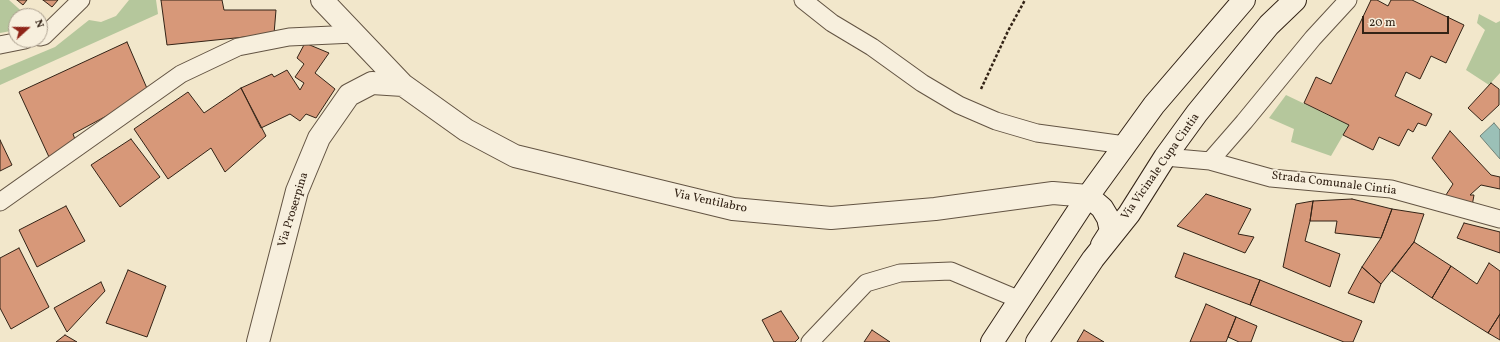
<!DOCTYPE html>
<html>
<head>
<meta charset="utf-8">
<style>
	body { margin:0 }
	#map { position:relative; width:1500px; height:342px; overflow:hidden; background:#f2e7cb; font-family:Vollkorn,serif }
	canvas { display:block }
	.north { position:absolute; left:8px; top:8px; width:40px; height:40px; box-sizing:border-box; background:#f7efdd; border:1px solid #a99d8d; border-radius:50%; rotate:69deg; font-size:11px; font-weight:700; line-height:16px; text-align:center; color:#332316 }
	.north::after { content:''; display:block; margin:auto; width:14px; height:18px; background:#8f2418; clip-path:polygon(50% 0,100% 100%,50% 72%,0 100%) }
	.scale { position:absolute; left:1362px; top:16px; width:87px; height:18px; box-sizing:border-box; border:2px solid #332316; border-top:0; padding-left:5px; font-size:12px; line-height:14px; white-space:nowrap; color:#332316; -webkit-text-stroke:3px #f7efdd; paint-order:stroke }
</style>
</head>
<body>
<div id="map">
<canvas width="1500" height="342"></canvas>
<div class="north">N</div>
<div class="scale">20 m</div>
</div>
<script>
const context = document.querySelector('canvas').getContext('2d');
context.lineJoin = 'round';
function fill(path, color) {
  context.fillStyle = color;
  context.fill(path, 'evenodd');
}
function shape(rows) {
  const path = new Path2D();
  for (const r of rows) {
    path.moveTo(r[0], r[1]);
    for (let i = 2; i < r.length; i += 2) path.lineTo(r[i], r[i + 1]);
  }
  return path;
}
function strokePath(path, color, width, dash) {
  context.strokeStyle = color;
  context.lineWidth = width;
  context.lineCap = dash ? 'butt' : 'round';
  context.setLineDash(dash || []);
  context.stroke(path);
}
function drawText(font, color, halo, rows, align = 'center') {
  context.font = font + ' Vollkorn,serif';
  context.lineWidth = 4;
  context.setLineDash([]);
  context.textBaseline = 'middle';
  context.strokeStyle = halo;
  context.fillStyle = color;
  for (const [text, x, y, turn = 0] of rows) {
    context.save();
    context.translate(x, y);
    context.rotate((+turn || 0) * Math.PI / 180);
    context.textAlign = isNaN(turn) ? turn : align;
    if (halo) context.strokeText(text, 0, 0);
    context.fillText(text, 0, 0);
    context.restore();
  }
}
fill(shape([
	[0,0,9,0,27,16,16,16,16,30,0,33],
	[129,0,156,0,158,14,0,85,0,70,55,47,89,20,101,22,116,16],
	[1479,14,1496,23,1500,21,1500,73,1489,85,1466,70,1485,30,1477,23],
	[1286,95,1349,125,1331,156,1291,142,1294,129,1269,118]
]), '#b5c79c');
const water = shape([
	[1494,123,1500,130,1500,159,1480,136,1494,123]
]);
fill(water, '#9bc0b7');
strokePath(water, '#718177', 1);
const building = shape([
	[17,0,27,0,23,5,17,0],
	[43,0,58,0,52,7,43,0],
	[161,0,222,0,224,10,276,10,274,34,167,45,161,0],
	[1371,0,1377,0,1388,6,1391,0,1412,0,1464,25,1446,63,1431,56,1420,79,1406,72,1395,96,1432,114,1426,126,1418,123,1413,132,1408,129,1399,146,1379,137,1373,150,1343,135,1349,125,1304,103,1316,77,1331,84,1371,0],
	[127,42,149,93,73,134,76,142,49,157,19,92,127,42],
	[305,43,329,53,315,73,335,89,316,118,306,114,300,121,290,114,261,128,241,88,272,74,274,77,287,70,300,90,304,83,295,77,304,64,297,58,305,43],
	[1491,83,1499,89,1499,105,1482,121,1468,108,1491,83],
	[241,88,266,136,225,172,211,148,168,179,134,129,188,92,204,113,241,88],
	[1450,131,1491,175,1500,177,1500,189,1481,185,1470,195,1474,195,1472,206,1444,198,1453,184,1432,158,1450,131],
	[131,139,160,177,120,207,91,165,131,139],
	[0,140,12,165,0,171,0,140],
	[1206,194,1251,209,1238,234,1254,237,1245,253,1177,226,1206,194],
	[1352,199,1392,209,1381,238,1335,233,1337,221,1310,221,1313,201,1352,199],
	[1313,201,1310,221,1305,241,1340,254,1330,287,1283,267,1296,204,1313,201],
	[66,206,85,241,37,267,19,230,66,206],
	[1392,209,1424,214,1414,242,1381,284,1362,267,1381,238,1392,209],
	[1464,223,1500,232,1500,253,1457,238,1464,223],
	[1414,242,1451,266,1432,298,1392,271,1414,242],
	[19,248,49,307,11,329,0,308,0,258,19,248],
	[1184,253,1260,280,1250,305,1175,277,1184,253],
	[1489,263,1500,271,1500,314,1488,333,1432,298,1451,266,1477,284,1489,263],
	[1362,267,1381,284,1374,303,1348,293,1362,267],
	[128,270,166,286,147,337,106,323,128,270],
	[1260,280,1362,321,1353,342,1344,342,1250,305,1260,280],
	[101,282,105,291,67,332,54,308,101,282],
	[1206,304,1236,317,1226,342,1190,342,1206,304],
	[781,311,799,338,795,342,774,342,762,320,781,311],
	[1500,314,1500,340,1488,333,1500,314],
	[1236,317,1257,326,1251,342,1239,342,1228,337,1236,317],
	[872,330,890,342,864,342,872,330],
	[1084,330,1104,342,1077,342,1084,330],
	[65,335,77,342,56,342,65,335]
]);
fill(building, '#d79879');
strokePath(building, '#332316', 1);
const lane = shape([
	[803,0,832,23,872,47,922,83,959,105,996,121,1037,133,1125,145],
	[40,37,44,36,81,0],
	[0,45,25,40],
	[1165,157,1210,161,1271,178,1391,189,1500,219],
	[1210,161,1244,122,1313,38,1348,0],
	[0,202,181,74,238,47,289,37,354,34],
	[810,342,866,283,900,273,951,271,1020,300]
]);
const street = shape([
	[322,0,403,85,466,130,515,156,733,209,831,218,935,209,1053,193,1088,196],
	[258,342,297,191,319,138,349,95,372,83,403,85]
]);
const secondary = shape([
	[1088,196,1102,208,1108,218,1111,231,1102,245],
	[992,342,1088,196,1154,105,1244,0],
	[1037,342,1093,259,1129,214,1165,157,1197,113,1269,25,1295,0]
]);
strokePath(lane, '#635443', 19);
strokePath(street, '#635443', 24);
strokePath(secondary, '#332316', 24);
strokePath(shape([
	[981,89,1008,31,1025,0]
]), '#332316', 2.5, [3, 2]);
strokePath(lane, '#f7efdd', 17);
strokePath(street, '#f7efdd', 22);
strokePath(secondary, '#f7efdd', 22);
drawText('12px', '#332316', '#f7efdd', [
	["Via Vicinale Cupa Cintia",1161,167,-55],
	["Strada Comunale Cintia",1334,184,7],
	["Via Ventilabro",710,202,12],
	["Via Proserpina",294,210,-73]
]);
</script>
</body>
</html>
